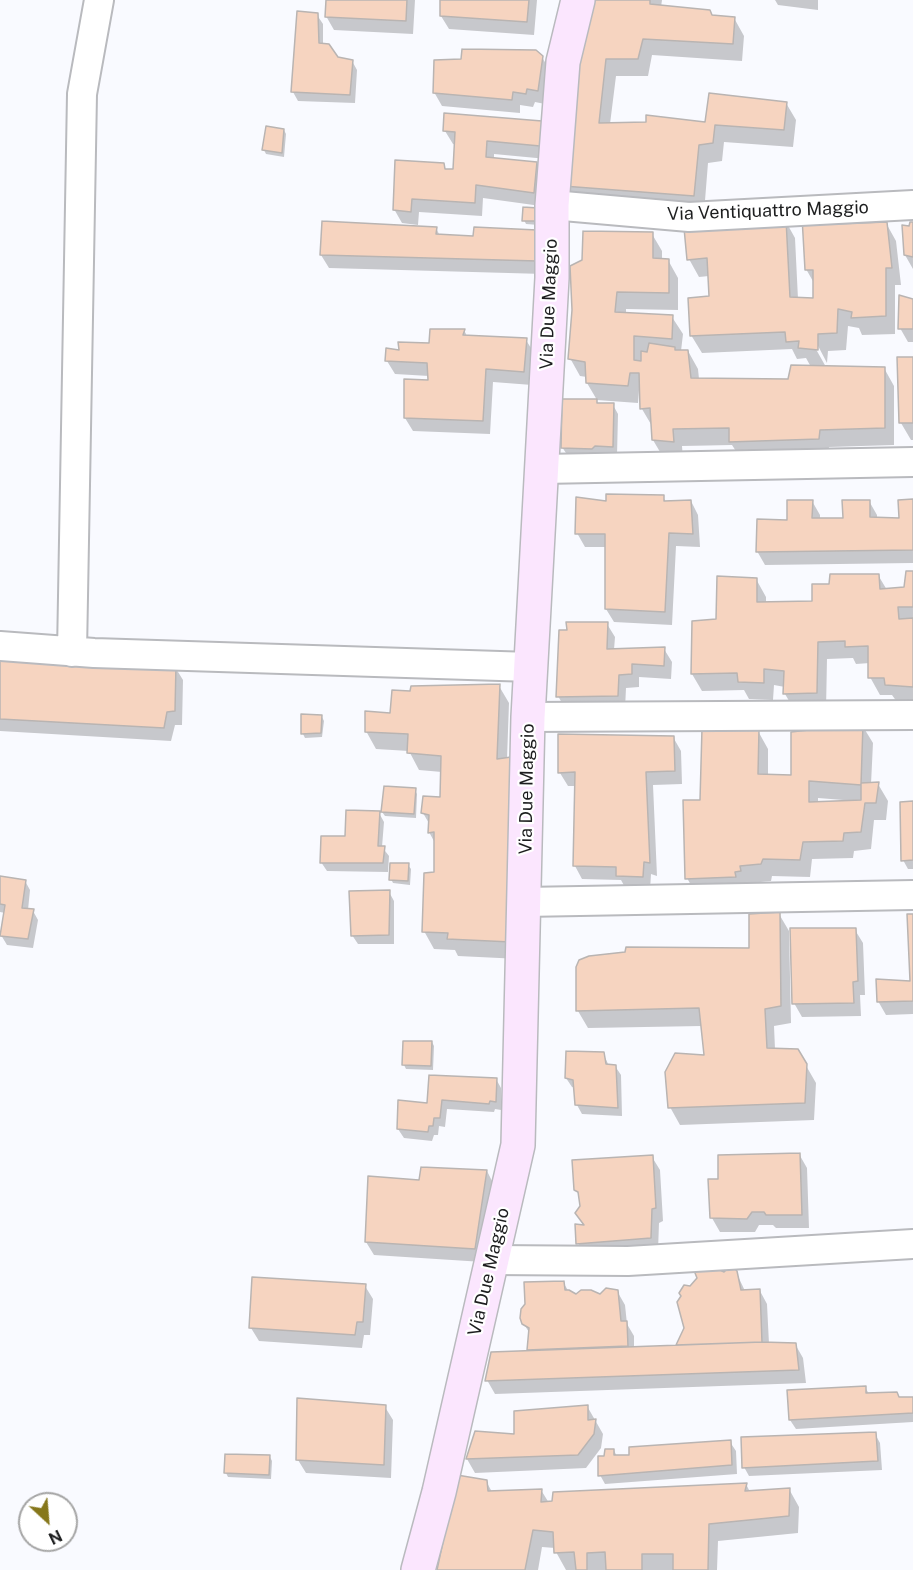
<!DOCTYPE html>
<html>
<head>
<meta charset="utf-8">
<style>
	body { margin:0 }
	#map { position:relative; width:913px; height:1570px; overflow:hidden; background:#f9faff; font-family:"Public Sans",sans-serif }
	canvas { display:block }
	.north { position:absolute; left:18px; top:1492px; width:60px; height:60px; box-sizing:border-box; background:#fff; border:2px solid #a5a5a5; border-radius:50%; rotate:154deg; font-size:16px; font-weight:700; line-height:24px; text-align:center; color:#1d1e1f }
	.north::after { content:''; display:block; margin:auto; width:21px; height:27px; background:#86771b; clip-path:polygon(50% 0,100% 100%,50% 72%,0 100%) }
</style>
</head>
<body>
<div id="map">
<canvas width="913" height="1570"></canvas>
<div class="north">N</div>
</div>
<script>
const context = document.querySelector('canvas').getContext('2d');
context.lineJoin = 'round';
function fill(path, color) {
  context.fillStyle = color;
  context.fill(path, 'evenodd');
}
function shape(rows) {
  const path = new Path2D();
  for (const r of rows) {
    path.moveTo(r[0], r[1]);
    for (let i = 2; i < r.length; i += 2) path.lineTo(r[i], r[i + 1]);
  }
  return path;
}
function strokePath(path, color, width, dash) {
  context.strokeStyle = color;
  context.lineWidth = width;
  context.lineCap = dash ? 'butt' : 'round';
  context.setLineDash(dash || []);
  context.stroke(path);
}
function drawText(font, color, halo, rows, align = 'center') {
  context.font = font + ' "Public Sans",sans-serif';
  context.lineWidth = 4.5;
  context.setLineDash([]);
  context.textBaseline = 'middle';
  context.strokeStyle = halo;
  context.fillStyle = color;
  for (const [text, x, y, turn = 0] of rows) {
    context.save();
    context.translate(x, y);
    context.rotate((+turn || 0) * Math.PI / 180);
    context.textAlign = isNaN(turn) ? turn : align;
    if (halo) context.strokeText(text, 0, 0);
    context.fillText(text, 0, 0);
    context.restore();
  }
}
fill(shape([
	[327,0,415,0,413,34,334,30,326,16],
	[442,0,537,0,534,35,449,29,441,16],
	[587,0,662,0,661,7,734,18,744,36,742,61,652,55,648,76,616,76,610,124,706,124,786,103,796,120,793,147,724,142,722,161,708,163,704,213,574,203,564,186],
	[775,0,818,0,818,10,778,5],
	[317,15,323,24,323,45,338,59,352,61,357,70,355,103,298,101,293,92],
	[542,57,550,71,545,104,535,102,533,107,520,105,520,113,442,106,434,92],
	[541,122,547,159,494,154,494,160,536,164,544,177,541,206,483,198,482,216,419,212,418,225,402,223,394,209,443,164,446,170,455,170,456,145,453,144,445,131],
	[284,130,286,134,284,157,266,154,264,150],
	[537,209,539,225,526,224,524,220],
	[785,220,795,238,798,299,814,299,814,283,806,269,831,220,835,226,886,223,896,241,901,285,895,285,895,334,862,335,859,328,848,326,846,350,828,351,827,363,816,342,813,344,826,367,884,368,894,386,894,445,829,447,828,456,741,459,732,445,682,446,683,459,663,457,653,440,652,426,642,409,641,390,639,390,638,403,597,400,587,383,587,377,580,376,570,358,652,234,662,251,662,260,668,260,678,278,678,310,626,309,626,314,672,317,683,334,681,351,688,351,698,369,699,379,789,381,811,367,806,358,797,359,792,349,702,353,691,335,710,297,709,276,699,277,689,259],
	[913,223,913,269,905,255,910,228],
	[436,228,440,236,474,238,536,231,544,274,329,268,321,255],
	[913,300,913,342,908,342,900,328],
	[464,330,467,336,526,340,534,353,532,385,493,382,490,434,413,431,405,418,429,382,429,376,395,374,387,361,400,352,430,345],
	[913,358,913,440,911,440,901,423],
	[596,401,599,405,613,405,618,414,617,456,568,456,562,447],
	[663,497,666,502,691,501,698,515,700,547,676,546,672,625,614,622,606,609,606,547,585,547,577,533],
	[812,501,820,515,820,519,845,520,869,501,877,515,877,519,901,519,913,501,913,563,765,565,757,551],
	[913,572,913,703,897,702,892,695,880,695,870,677,870,663,856,664,853,658,827,659,826,710,795,711,785,694,785,687,774,685,773,700,749,699,744,690,702,691,692,674,717,621,756,579,766,597,766,603,813,602,830,586,878,575,887,590,906,589],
	[607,624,615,637,614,650,664,649,672,662,671,679,639,677,639,687,626,688,625,709,566,710,558,696],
	[0,658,175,667,183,680,182,725,175,725,171,741,0,731],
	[499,686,509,703,507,759,520,959,458,956,455,950,434,949,424,931,435,873,435,843,429,832,430,825,423,813,441,799,442,772,419,770,409,751,376,749,366,731,391,714,411,693],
	[302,716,322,717,324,721,322,737,305,738,303,734],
	[810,724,862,725,873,743,871,784,878,784,888,801,886,820,874,820,871,849,854,851,853,858,812,859,810,877,772,876,771,881,750,883,750,888,697,896,687,878,702,802,758,731,768,749,768,776,793,776],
	[818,798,843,800,843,802,818,803],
	[673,737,681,751,682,784,653,785,657,876,651,874,650,890,626,889,621,880,582,879,575,866,577,786,568,786,560,773],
	[415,790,417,794,416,818,385,816,382,812],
	[913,803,913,869,908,869,903,860],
	[379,813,384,822,382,847,389,856,388,872,327,871,321,862,347,837],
	[408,865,411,869,410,885,393,883,391,879],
	[0,878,25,881,30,890,28,910,33,911,38,920,33,948,7,945,1,935,5,913,0,912],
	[389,892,394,901,394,944,358,944,352,935],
	[779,914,789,931,791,1023,774,1026,775,1049,797,1050,816,1083,814,1120,680,1125,670,1107,706,1056,702,1026,588,1028,578,1011,750,950],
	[913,916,913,1014,886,1015,878,1001,911,983],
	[855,930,863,943,865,995,860,995,861,1016,802,1017,794,1003],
	[432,1042,434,1046,433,1070,406,1069,404,1065,405,1043],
	[603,1053,609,1066,615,1066,621,1075,622,1116,582,1114,577,1105,575,1088,572,1087,566,1078],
	[496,1079,501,1088,501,1110,495,1109,494,1112,447,1109,445,1127,439,1126,438,1135,434,1135,432,1141,404,1138,398,1129,429,1105],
	[799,1154,807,1168,809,1228,776,1228,773,1225,759,1225,755,1232,720,1232,712,1218,720,1181],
	[652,1157,660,1170,663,1221,659,1223,658,1251,585,1257,578,1243,585,1227,577,1213,581,1206,580,1197,576,1190],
	[487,1171,494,1185,483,1262,374,1255,366,1242,420,1182],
	[736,1272,745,1291,760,1291,767,1304,769,1344,795,1344,803,1358,806,1383,495,1394,487,1380,528,1352,530,1334,524,1324,563,1282,569,1292,576,1296,601,1296,617,1291,625,1305,627,1324,634,1336,634,1347,677,1346,685,1328,690,1287,724,1274],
	[365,1286,373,1299,370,1335,364,1335,362,1348,259,1341,251,1328],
	[865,1387,869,1394,913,1398,913,1422,796,1429,790,1420],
	[587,1406,603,1434,601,1448,586,1468,475,1473,467,1459,476,1433,516,1436],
	[385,1407,393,1420,391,1478,306,1473,298,1460],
	[875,1434,880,1443,882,1470,749,1476,744,1467],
	[730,1442,736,1451,737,1474,605,1484,600,1475,606,1457,614,1450,617,1457],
	[270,1457,272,1461,271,1479,228,1477,226,1473],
	[486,1481,492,1492,541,1490,549,1503,746,1484,750,1492,789,1489,799,1507,798,1533,718,1541,717,1570,566,1570,556,1552,555,1548,542,1547,538,1570,439,1570]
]), '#0003');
const building = shape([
	[326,0,407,0,406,21,325,17,326,0],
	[440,0,529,0,527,22,440,16,440,0],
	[585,0,650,0,650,4,710,10,712,15,735,17,733,44,643,39,638,59,606,59,599,123,646,122,646,115,705,122,709,93,787,102,784,130,715,125,713,143,699,145,694,196,563,186,585,0],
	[297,11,318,13,319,43,329,44,338,57,353,60,350,95,291,92,297,11],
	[462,49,536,50,543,56,538,91,527,89,526,94,513,92,512,100,433,93,434,60,461,59,462,49],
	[444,113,542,121,540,146,487,141,486,157,537,162,534,193,476,185,475,203,412,199,411,212,393,210,395,160,444,163,445,169,453,169,455,132,443,131,444,113],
	[266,126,284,129,282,153,262,150,266,126],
	[523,207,538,208,537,221,522,221,523,207],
	[802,217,832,218,832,224,887,222,892,268,886,268,886,316,851,318,852,312,838,309,837,333,818,334,818,350,798,348,799,341,786,342,785,332,690,336,688,298,709,296,707,258,687,260,684,228,786,219,790,297,813,298,813,270,805,270,802,217],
	[322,221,437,227,436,234,473,236,474,227,537,230,537,261,320,255,322,221],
	[910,222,913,222,913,257,904,255,902,225,909,226,910,222],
	[583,231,653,232,653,258,669,259,669,293,617,292,615,312,673,315,672,339,634,336,634,360,641,361,641,351,647,352,649,343,675,347,675,350,688,350,691,378,788,379,791,365,885,367,885,428,820,430,819,439,729,442,729,428,673,429,674,442,652,440,650,408,640,409,639,373,630,373,628,386,586,383,585,362,568,359,572,310,570,266,582,260,583,231],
	[899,295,913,299,913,329,898,329,899,295],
	[430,329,465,329,463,335,527,338,524,372,486,369,483,421,404,418,404,379,428,380,427,363,385,361,386,348,399,350,398,342,429,343,430,329],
	[897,357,913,357,913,423,899,423,897,357],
	[562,399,597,399,597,403,614,403,613,447,595,446,592,449,561,448,562,399],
	[606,494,664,495,664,501,691,500,693,534,669,533,665,612,605,609,605,534,575,534,576,497,606,501,606,494],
	[913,499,913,550,756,552,757,519,787,520,787,500,813,500,812,518,843,518,842,500,870,500,870,517,899,518,898,500,913,499],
	[906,571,913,571,913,607,898,607,899,619,913,618,913,687,885,685,884,678,868,678,868,646,845,647,845,641,818,642,817,693,783,694,784,671,764,669,764,683,738,682,737,673,691,674,692,621,716,619,717,576,757,578,757,602,812,601,812,584,829,584,830,574,879,574,880,589,904,587,906,571],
	[566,622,608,622,607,649,665,647,664,666,632,664,632,674,619,675,618,696,556,697,559,630,567,630,566,622],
	[0,657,176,665,175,711,167,712,164,728,0,719,0,657],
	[500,684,497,759,511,757,511,942,447,939,448,933,422,932,424,873,434,872,434,832,428,833,429,815,421,813,423,796,440,797,441,756,407,753,408,734,365,732,365,711,390,713,392,690,410,691,411,686,500,684],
	[301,714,322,715,321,733,301,734,301,714],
	[863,724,861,785,809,781,809,802,861,800,861,783,879,782,876,803,865,803,861,832,844,833,843,841,803,842,800,860,763,859,761,864,740,866,741,871,735,872,736,877,685,879,683,800,700,800,702,728,759,730,758,774,791,775,791,732,863,724],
	[558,734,674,736,675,771,646,772,650,863,644,862,643,877,616,876,616,867,573,866,575,772,558,773,558,734],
	[384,786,416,788,414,814,381,812,384,786],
	[913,801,913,860,901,861,900,802,913,801],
	[346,810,380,811,378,846,385,846,383,863,320,863,321,836,345,836,346,810],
	[390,863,409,863,408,881,389,880,390,863],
	[0,876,26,880,22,908,34,909,28,939,0,936,5,905,0,904,0,876],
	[390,890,389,935,351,936,349,891,390,890],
	[780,912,781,1006,765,1009,767,1048,798,1049,807,1064,805,1103,668,1108,665,1072,675,1053,704,1055,699,1008,576,1011,576,967,579,960,589,956,625,952,626,947,749,948,749,914,780,912],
	[907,914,913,914,913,1001,877,1002,876,979,910,981,907,914],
	[790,928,856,928,858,981,853,982,854,1003,792,1004,790,928],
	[403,1041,432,1041,431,1066,402,1065,403,1041],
	[566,1051,604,1052,606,1064,616,1065,618,1108,575,1105,573,1080,565,1078,566,1051],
	[429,1075,497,1078,496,1102,490,1101,489,1104,442,1100,440,1118,434,1118,433,1126,429,1126,428,1132,397,1129,398,1100,427,1103,429,1075],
	[800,1153,802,1215,766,1215,764,1212,752,1212,747,1219,710,1218,708,1179,718,1179,718,1155,800,1153],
	[653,1155,656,1208,652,1209,651,1238,576,1244,575,1224,584,1225,575,1213,580,1206,578,1192,574,1190,572,1160,653,1155],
	[421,1167,487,1170,475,1249,365,1242,368,1176,419,1180,421,1167],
	[712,1266,724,1272,728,1268,733,1267,737,1271,741,1290,760,1289,762,1342,676,1345,684,1328,677,1302,681,1296,679,1293,684,1285,690,1286,697,1278,695,1273,701,1268,712,1266],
	[252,1277,366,1284,363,1322,357,1322,355,1335,249,1328,252,1277],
	[564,1281,565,1290,569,1290,576,1294,581,1290,591,1290,600,1294,606,1288,618,1290,621,1321,627,1321,628,1346,527,1350,529,1328,522,1324,520,1318,521,1309,525,1304,524,1282,564,1281],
	[762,1342,796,1343,799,1370,485,1381,491,1352,762,1342],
	[866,1386,866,1393,897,1392,899,1397,913,1397,913,1413,789,1420,787,1390,866,1386],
	[297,1398,386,1405,384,1465,296,1460,297,1398],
	[588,1405,588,1420,596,1419,594,1434,578,1455,466,1459,475,1431,514,1434,514,1411,588,1405],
	[876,1432,878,1461,742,1468,741,1437,876,1432],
	[731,1440,732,1465,598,1476,598,1456,604,1456,605,1449,614,1449,614,1455,629,1455,629,1447,731,1440],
	[225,1454,270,1455,269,1475,224,1473,225,1454],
	[457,1475,487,1480,488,1491,542,1489,541,1502,552,1501,553,1492,747,1483,745,1491,790,1488,789,1516,709,1524,708,1570,673,1570,673,1554,642,1554,642,1570,606,1570,605,1552,587,1553,587,1570,576,1570,574,1552,554,1553,553,1532,533,1530,525,1570,437,1570,457,1475]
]);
fill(building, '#f6d4c0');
strokePath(building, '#b9b4b2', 1.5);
const minor = shape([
	[552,205,689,217,913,205],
	[542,469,913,462],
	[0,646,94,653,531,667],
	[72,652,82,94,99,0],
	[528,717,913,715],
	[524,902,913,895],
	[492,1260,628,1261,913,1244]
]);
const secondary = shape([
	[418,1570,439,1492,518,1145,528,717,552,278,552,205,563,62,578,0]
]);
strokePath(minor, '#b9babe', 32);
strokePath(secondary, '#b9babe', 36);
strokePath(minor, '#fff', 28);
strokePath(secondary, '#fbe6fe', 33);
drawText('18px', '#1d1e1f', '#fff', [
	["Via Ventiquattro Maggio",768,211,-2],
	["Via Due Maggio",549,304,-88],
	["Via Due Maggio",527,789,-89],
	["Via Due Maggio",489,1272,-77]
]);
</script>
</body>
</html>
